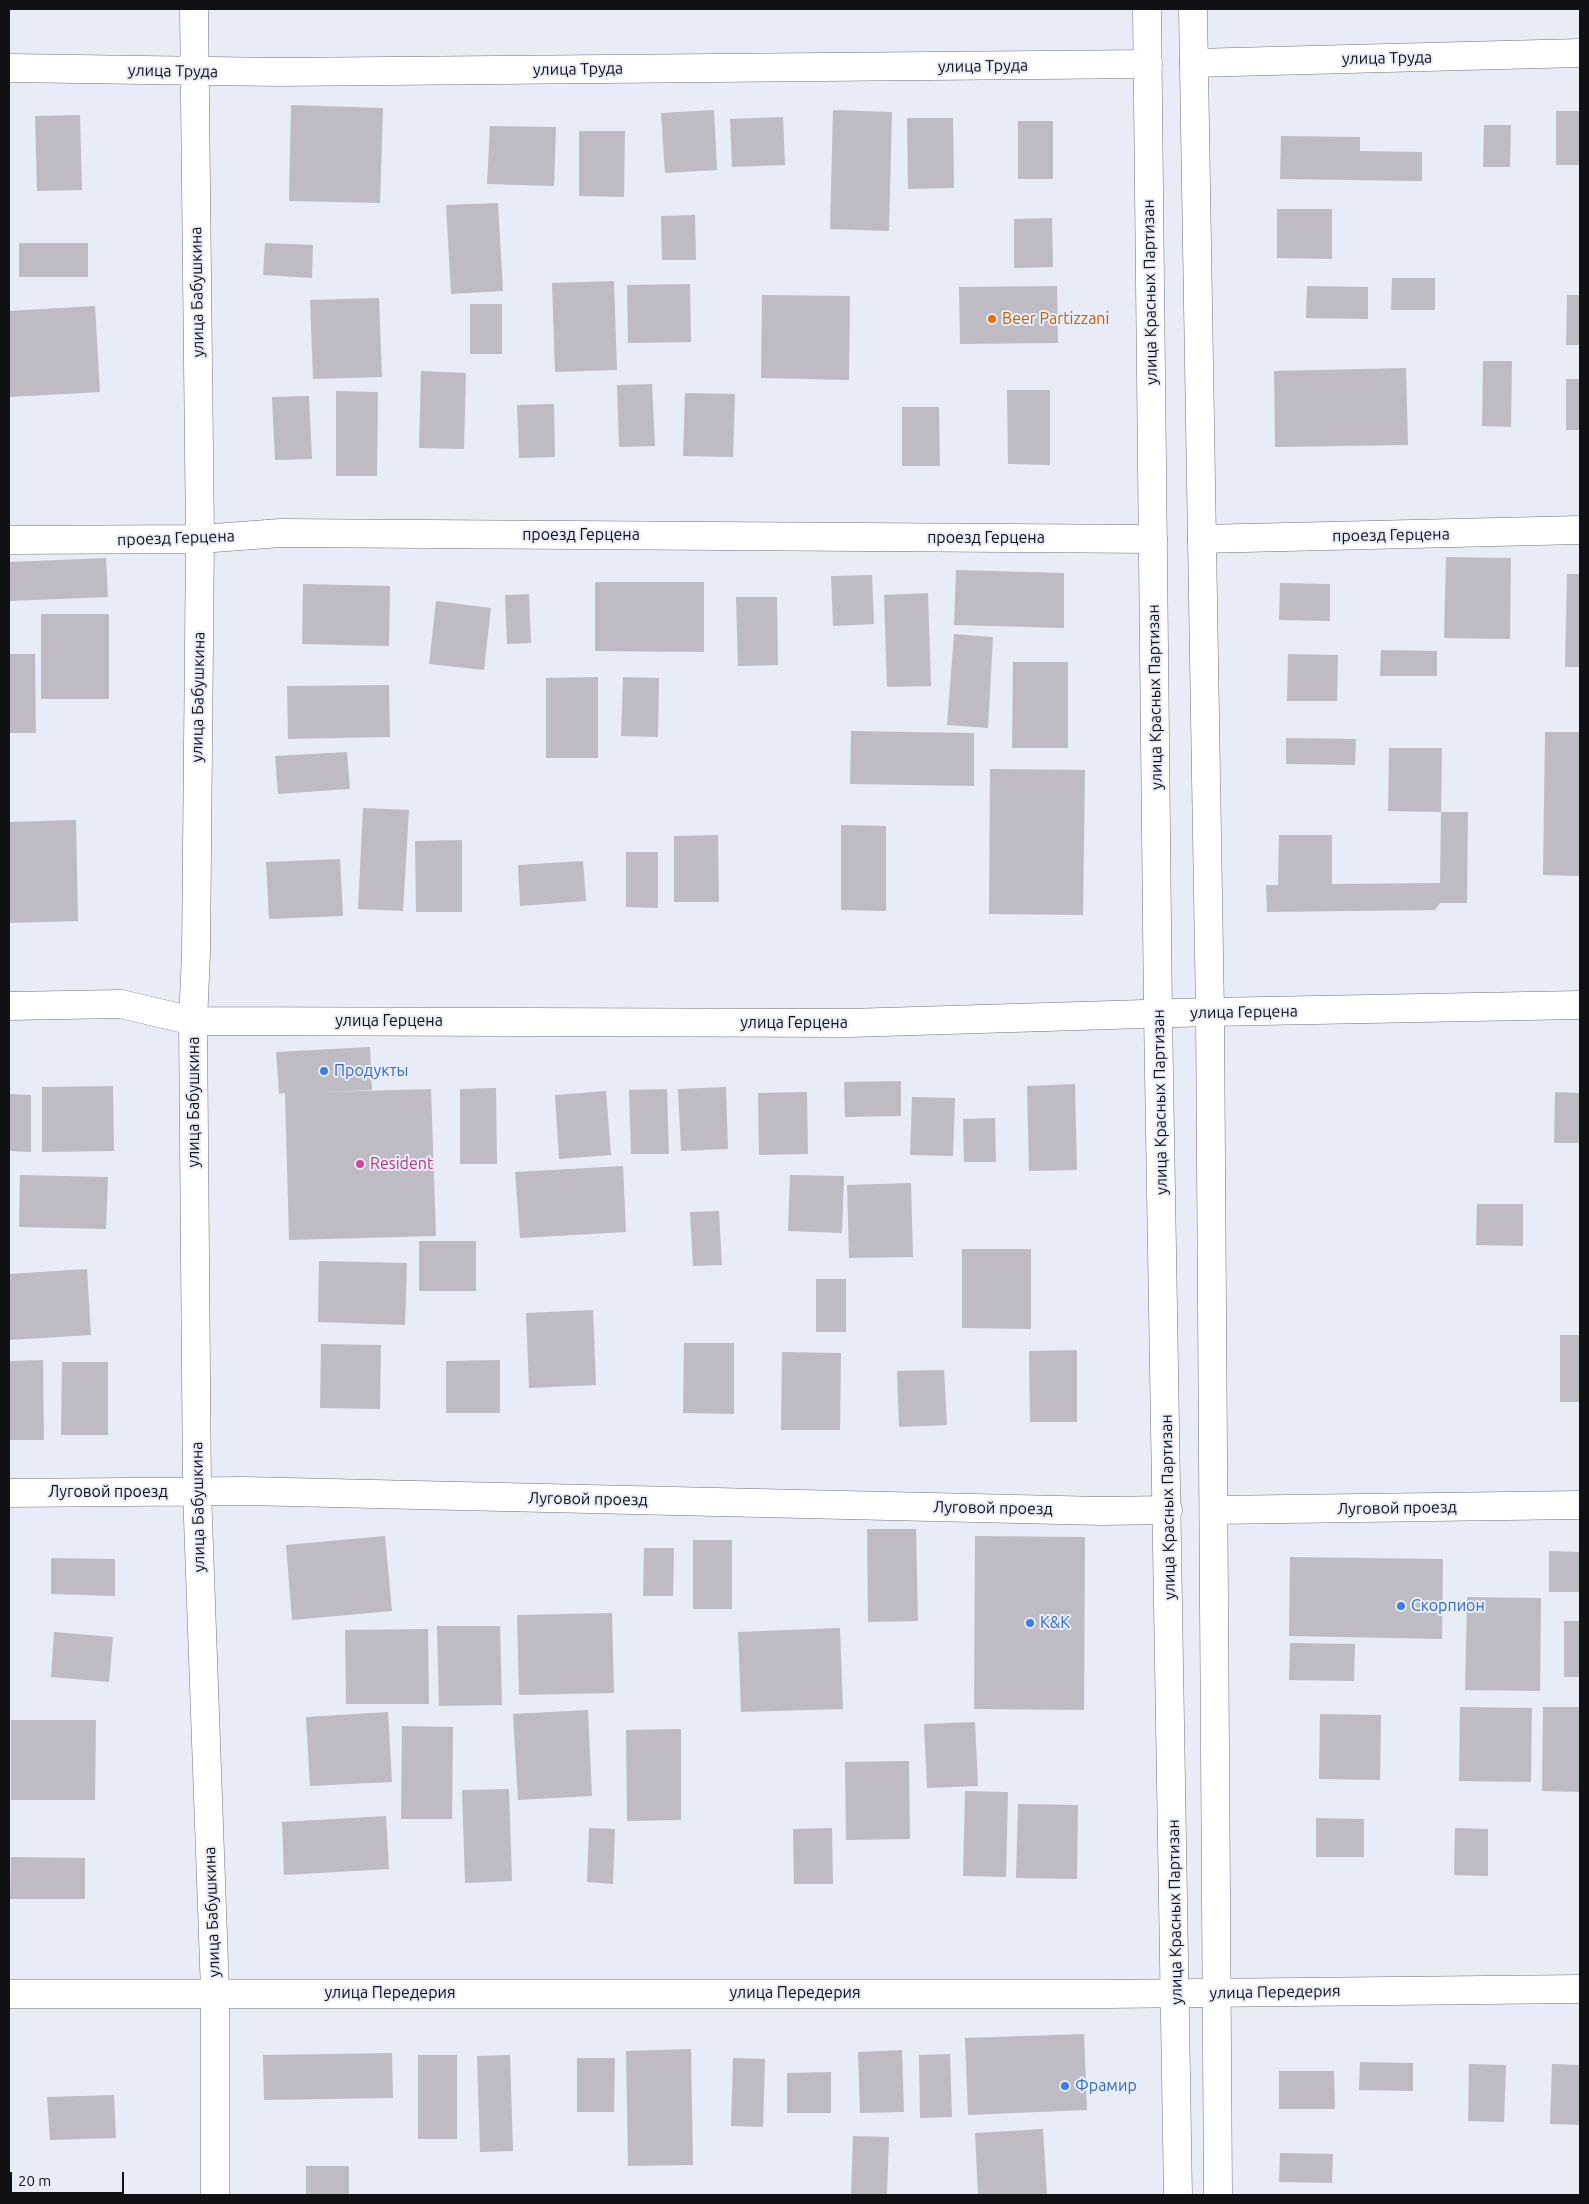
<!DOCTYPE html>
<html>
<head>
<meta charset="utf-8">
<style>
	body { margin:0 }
	#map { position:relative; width:1589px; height:2204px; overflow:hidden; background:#e8ecf6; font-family:Ubuntu,sans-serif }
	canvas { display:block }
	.frame { position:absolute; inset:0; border:10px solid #0f1114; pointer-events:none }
	.scale { position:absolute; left:10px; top:2172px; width:114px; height:22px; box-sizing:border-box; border:2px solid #0f1114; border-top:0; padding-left:6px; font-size:15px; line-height:18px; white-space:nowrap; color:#0f1114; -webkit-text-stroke:4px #e8ecf6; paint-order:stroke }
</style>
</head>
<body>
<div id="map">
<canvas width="1589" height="2204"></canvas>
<div class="frame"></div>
<div class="scale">20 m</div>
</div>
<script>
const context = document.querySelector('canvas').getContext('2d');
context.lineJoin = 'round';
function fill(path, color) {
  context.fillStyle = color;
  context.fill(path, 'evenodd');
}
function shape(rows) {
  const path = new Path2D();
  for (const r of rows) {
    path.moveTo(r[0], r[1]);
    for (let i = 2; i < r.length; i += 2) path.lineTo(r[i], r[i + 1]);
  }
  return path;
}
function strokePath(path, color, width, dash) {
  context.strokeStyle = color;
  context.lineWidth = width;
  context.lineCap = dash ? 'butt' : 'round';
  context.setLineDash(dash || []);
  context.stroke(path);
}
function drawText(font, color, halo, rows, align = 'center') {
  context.font = font + ' Ubuntu,sans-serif';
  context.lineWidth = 4;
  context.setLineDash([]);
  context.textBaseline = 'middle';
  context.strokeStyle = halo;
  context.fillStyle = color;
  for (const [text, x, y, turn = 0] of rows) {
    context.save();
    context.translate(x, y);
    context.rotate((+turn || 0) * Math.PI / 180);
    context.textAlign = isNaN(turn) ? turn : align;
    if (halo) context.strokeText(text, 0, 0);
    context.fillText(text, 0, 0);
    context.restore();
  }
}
fill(shape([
	[291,105,383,108,380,203,289,201],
	[714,110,717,170,665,173,661,113],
	[833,110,892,112,889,231,830,229],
	[1556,111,1580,111,1580,165,1556,165],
	[80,115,82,190,37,191,35,116],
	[783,117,785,165,732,167,730,119],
	[907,118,953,118,954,188,908,189],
	[1018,121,1053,121,1053,179,1018,179],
	[1484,125,1511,125,1510,167,1483,167],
	[490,126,556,127,554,186,487,184],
	[579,131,625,131,624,197,579,196],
	[1281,136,1360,137,1360,151,1422,152,1422,181,1280,179],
	[498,203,503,291,451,294,446,205],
	[1277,209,1332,209,1332,259,1277,258],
	[695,215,696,260,662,260,661,216],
	[1052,218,1053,267,1014,268,1014,219],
	[19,243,88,243,88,277,19,277],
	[265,243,313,245,312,278,263,275],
	[1392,278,1435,278,1435,310,1391,310],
	[614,281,617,370,555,372,552,283],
	[690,284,691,342,628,343,627,285],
	[1057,286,1058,343,960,344,959,287],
	[1307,286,1368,287,1368,319,1306,318],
	[762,295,850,296,849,380,761,378],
	[1567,295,1580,295,1580,345,1566,345],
	[379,298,382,377,313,379,310,300],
	[470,304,502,304,502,354,470,354],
	[95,306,100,392,9,397,9,311],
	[1483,361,1512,361,1511,427,1482,426],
	[1406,368,1408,445,1275,447,1274,371],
	[421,371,466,373,464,449,419,448],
	[1566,379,1580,379,1580,430,1566,430],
	[652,384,655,446,619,447,617,385],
	[1007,390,1050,390,1050,465,1008,464],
	[336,391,378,392,377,476,336,476],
	[685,393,735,394,733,457,683,456],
	[309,396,312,459,275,460,272,397],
	[554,404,555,457,519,458,517,405],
	[902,407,939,407,940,466,902,466],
	[1446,557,1511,558,1510,639,1444,638],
	[106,558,108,597,9,601,9,562],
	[956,570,1064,573,1064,628,954,625],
	[1567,574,1580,574,1580,667,1565,667],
	[872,575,874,624,833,626,831,576],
	[595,582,704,582,704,652,595,651],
	[1280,583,1330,584,1330,621,1279,620],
	[303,584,390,586,389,646,302,644],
	[928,593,931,686,887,687,884,595],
	[529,594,531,643,507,644,505,595],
	[736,597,777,597,778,665,738,666],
	[436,601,491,608,484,670,429,664],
	[41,614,109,614,109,699,41,699],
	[954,634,993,637,988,728,947,725],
	[1381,650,1437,651,1437,676,1380,676],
	[9,654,35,654,36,733,9,733],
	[1288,654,1338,655,1337,701,1287,701],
	[1013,662,1068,662,1068,748,1012,748],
	[598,677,598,758,546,758,546,678],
	[623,677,659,678,658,737,621,736],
	[389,685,390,737,288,739,287,686],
	[851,731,974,733,974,786,850,784],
	[1545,732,1580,732,1580,876,1543,875],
	[1286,738,1356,739,1355,765,1286,764],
	[1389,748,1442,748,1441,812,1388,811],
	[347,752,350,789,278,794,275,756],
	[990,769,1085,770,1083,915,989,914],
	[363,808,409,810,403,911,358,909],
	[1441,812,1468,812,1467,903,1440,903,1435,910,1267,912,1266,885,1278,885,1279,835,1332,835,1332,884,1440,883],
	[76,820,78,921,9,923,9,822],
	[841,825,886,826,886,911,841,910],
	[718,835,719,902,674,902,674,836],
	[462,840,462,912,416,912,415,841],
	[626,852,658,852,658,908,626,907],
	[340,859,343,916,269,919,266,862],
	[583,861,586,901,520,906,518,865],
	[370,1047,372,1090,325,1092,431,1089,436,1236,289,1240,285,1093,279,1094,276,1052],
	[901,1081,901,1116,845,1117,844,1082],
	[1075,1084,1077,1170,1029,1171,1027,1086],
	[113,1086,114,1151,42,1152,42,1087],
	[726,1087,728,1149,681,1151,678,1089],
	[496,1088,497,1164,460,1164,460,1089],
	[667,1089,669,1154,631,1154,629,1090],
	[606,1091,611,1155,559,1159,555,1095],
	[807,1092,808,1154,759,1155,758,1093],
	[1555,1092,1580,1093,1580,1143,1554,1143],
	[9,1094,31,1095,31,1152,9,1151],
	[912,1097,955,1098,953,1156,910,1155],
	[995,1118,996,1162,964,1162,963,1119],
	[623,1166,626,1232,520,1238,515,1172],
	[20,1175,108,1177,106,1229,19,1227],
	[790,1175,844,1176,842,1233,788,1231],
	[911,1183,913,1257,849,1258,847,1185],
	[1477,1204,1523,1204,1523,1246,1476,1245],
	[719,1211,722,1265,693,1266,690,1212],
	[419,1241,476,1241,476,1291,419,1291],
	[962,1249,1031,1249,1031,1329,962,1328],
	[319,1261,407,1263,405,1325,318,1322],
	[87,1269,91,1335,9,1340,9,1274],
	[816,1279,846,1279,846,1332,816,1332],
	[593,1310,596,1385,529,1388,526,1313],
	[1560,1335,1580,1335,1580,1402,1560,1402],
	[684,1343,734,1343,734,1414,683,1413],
	[321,1344,381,1345,380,1409,320,1408],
	[1077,1350,1077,1422,1030,1422,1029,1351],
	[782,1352,841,1353,840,1430,781,1430],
	[43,1360,44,1440,9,1440,9,1361],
	[500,1360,500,1413,446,1413,446,1361],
	[62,1362,108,1362,108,1435,61,1435],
	[944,1370,947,1425,899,1427,897,1371],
	[867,1529,916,1529,918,1621,868,1622],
	[385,1536,392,1611,292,1620,286,1545],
	[975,1536,1085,1537,1084,1710,974,1709],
	[693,1540,732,1540,732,1609,693,1609],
	[644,1548,674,1548,673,1596,643,1596],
	[1549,1551,1580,1552,1580,1592,1549,1592],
	[1290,1557,1443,1559,1442,1639,1289,1636],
	[51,1558,115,1559,115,1596,51,1594],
	[1467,1597,1541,1598,1540,1691,1465,1690],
	[612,1613,614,1693,519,1695,517,1615],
	[1564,1621,1580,1621,1580,1677,1564,1677],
	[437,1626,500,1626,502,1705,439,1706],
	[840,1628,843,1709,741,1712,738,1632],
	[428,1629,429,1704,346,1704,345,1630],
	[54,1632,113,1637,109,1682,51,1677],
	[1290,1643,1355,1644,1354,1681,1289,1680],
	[1460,1707,1532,1708,1531,1782,1459,1781],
	[1543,1707,1580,1707,1580,1792,1542,1791],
	[588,1710,592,1796,518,1800,513,1714],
	[388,1712,392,1782,310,1786,306,1717],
	[1320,1714,1381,1715,1380,1780,1319,1779],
	[11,1720,96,1720,95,1800,11,1800],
	[975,1722,978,1786,927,1788,924,1724],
	[402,1726,453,1727,452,1819,401,1819],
	[681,1729,681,1820,627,1821,626,1730],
	[909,1761,910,1839,846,1840,845,1762],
	[509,1789,512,1881,465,1883,462,1790],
	[965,1791,1008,1792,1006,1877,963,1876],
	[1018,1804,1078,1805,1077,1879,1016,1878],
	[386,1816,389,1869,284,1875,282,1822],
	[1316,1818,1364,1819,1364,1857,1316,1857],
	[589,1828,615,1829,613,1884,587,1882],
	[832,1828,833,1884,794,1884,793,1829],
	[1455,1828,1488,1829,1488,1876,1454,1875],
	[11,1857,85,1858,85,1899,10,1899],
	[1084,2034,1087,2110,968,2115,965,2038],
	[691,2049,693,2165,628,2166,626,2051],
	[902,2050,904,2112,860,2113,858,2052],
	[392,2053,393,2098,264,2100,263,2055],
	[950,2054,952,2117,920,2118,919,2055],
	[418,2055,457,2055,457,2139,418,2139],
	[510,2055,513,2151,480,2152,477,2056],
	[577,2058,615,2058,614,2112,577,2112],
	[733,2058,765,2059,763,2127,731,2126],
	[1360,2062,1413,2063,1413,2091,1359,2090],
	[1469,2064,1506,2065,1504,2122,1468,2121],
	[1552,2064,1580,2065,1580,2125,1550,2124],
	[1279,2071,1334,2071,1335,2109,1279,2109],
	[831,2072,831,2113,787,2113,787,2073],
	[114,2095,116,2138,50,2140,47,2097],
	[1043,2129,1047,2195,978,2195,975,2133],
	[853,2136,889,2137,887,2195,851,2195],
	[1280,2153,1333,2154,1332,2183,1279,2182],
	[306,2166,349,2166,349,2195,306,2195]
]), '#bebbc5');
const minor = shape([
	[194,9,200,539,196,954,193,1021,197,1491,215,1992,215,2195],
	[1194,63,1580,53],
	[9,68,279,72,1148,64],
	[1202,539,1580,530],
	[9,540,200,539,281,533,1153,539],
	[9,1006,121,1004,193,1021,850,1023,1210,1012],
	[9,1493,245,1491,1102,1511,1168,1510],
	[1214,1510,1580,1505],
	[9,1994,1107,1994,1580,1989]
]);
const major = shape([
	[1210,1012,1580,1005]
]);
const highway = shape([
	[1147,9,1158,1014,1178,2195],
	[1193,9,1210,1012,1218,2195]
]);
strokePath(minor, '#6f727b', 29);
strokePath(major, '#6f727b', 29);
strokePath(highway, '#6f727b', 29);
strokePath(minor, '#fff', 28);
strokePath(major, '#fff', 28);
strokePath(highway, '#fff', 28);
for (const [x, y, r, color] of [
	[992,319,5,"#e8710a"],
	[324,1071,5,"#3f7fe0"],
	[360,1164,5,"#d1479c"],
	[1401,1606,5,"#3f7fe0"],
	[1030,1623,5,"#3f7fe0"],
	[1065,2086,5,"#3f7fe0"]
]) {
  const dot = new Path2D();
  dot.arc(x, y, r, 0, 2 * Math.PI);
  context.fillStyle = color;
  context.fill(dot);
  strokePath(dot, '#e8ecf6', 2);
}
drawText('16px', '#0f1114', '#e8ecf6', [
	["улица Труда",1387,58,-1],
	["улица Труда",983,66,-1],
	["улица Труда",578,69,-1],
	["улица Труда",173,71,1],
	["улица Бабушкина",197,292,-91],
	["улица Красных Партизан",1150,292,-91],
	["проезд Герцена",581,535],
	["проезд Герцена",1391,535,-1],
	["проезд Герцена",176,538,-2],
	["проезд Герцена",986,538],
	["улица Бабушкина",198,697,-89],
	["улица Красных Партизан",1155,697,-91],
	["улица Герцена",1244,1012,-1],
	["улица Герцена",389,1021],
	["улица Герцена",794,1023],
	["улица Бабушкина",194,1102,-90],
	["улица Красных Партизан",1160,1102,-91],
	["Луговой проезд",108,1492],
	["Луговой проезд",588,1499,1],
	["улица Бабушкина",198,1507,-91],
	["улица Красных Партизан",1168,1507,-91],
	["Луговой проезд",993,1508,1],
	["Луговой проезд",1397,1508,-1],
	["улица Бабушкина",212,1912,-92],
	["улица Красных Партизан",1175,1912,-91],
	["улица Передерия",1275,1992,-1],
	["улица Передерия",390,1993],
	["улица Передерия",795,1993]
]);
drawText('16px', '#c56008', '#e8ecf6', [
	["Beer Partizzani",1002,319]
], 'left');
drawText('16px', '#366cbe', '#e8ecf6', [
	["Продукты",334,1071],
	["Скорпион",1411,1606],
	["K&K",1040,1623],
	["Фрамир",1075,2086]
], 'left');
drawText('16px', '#b23c85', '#e8ecf6', [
	["Resident",370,1164]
], 'left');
</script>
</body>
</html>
